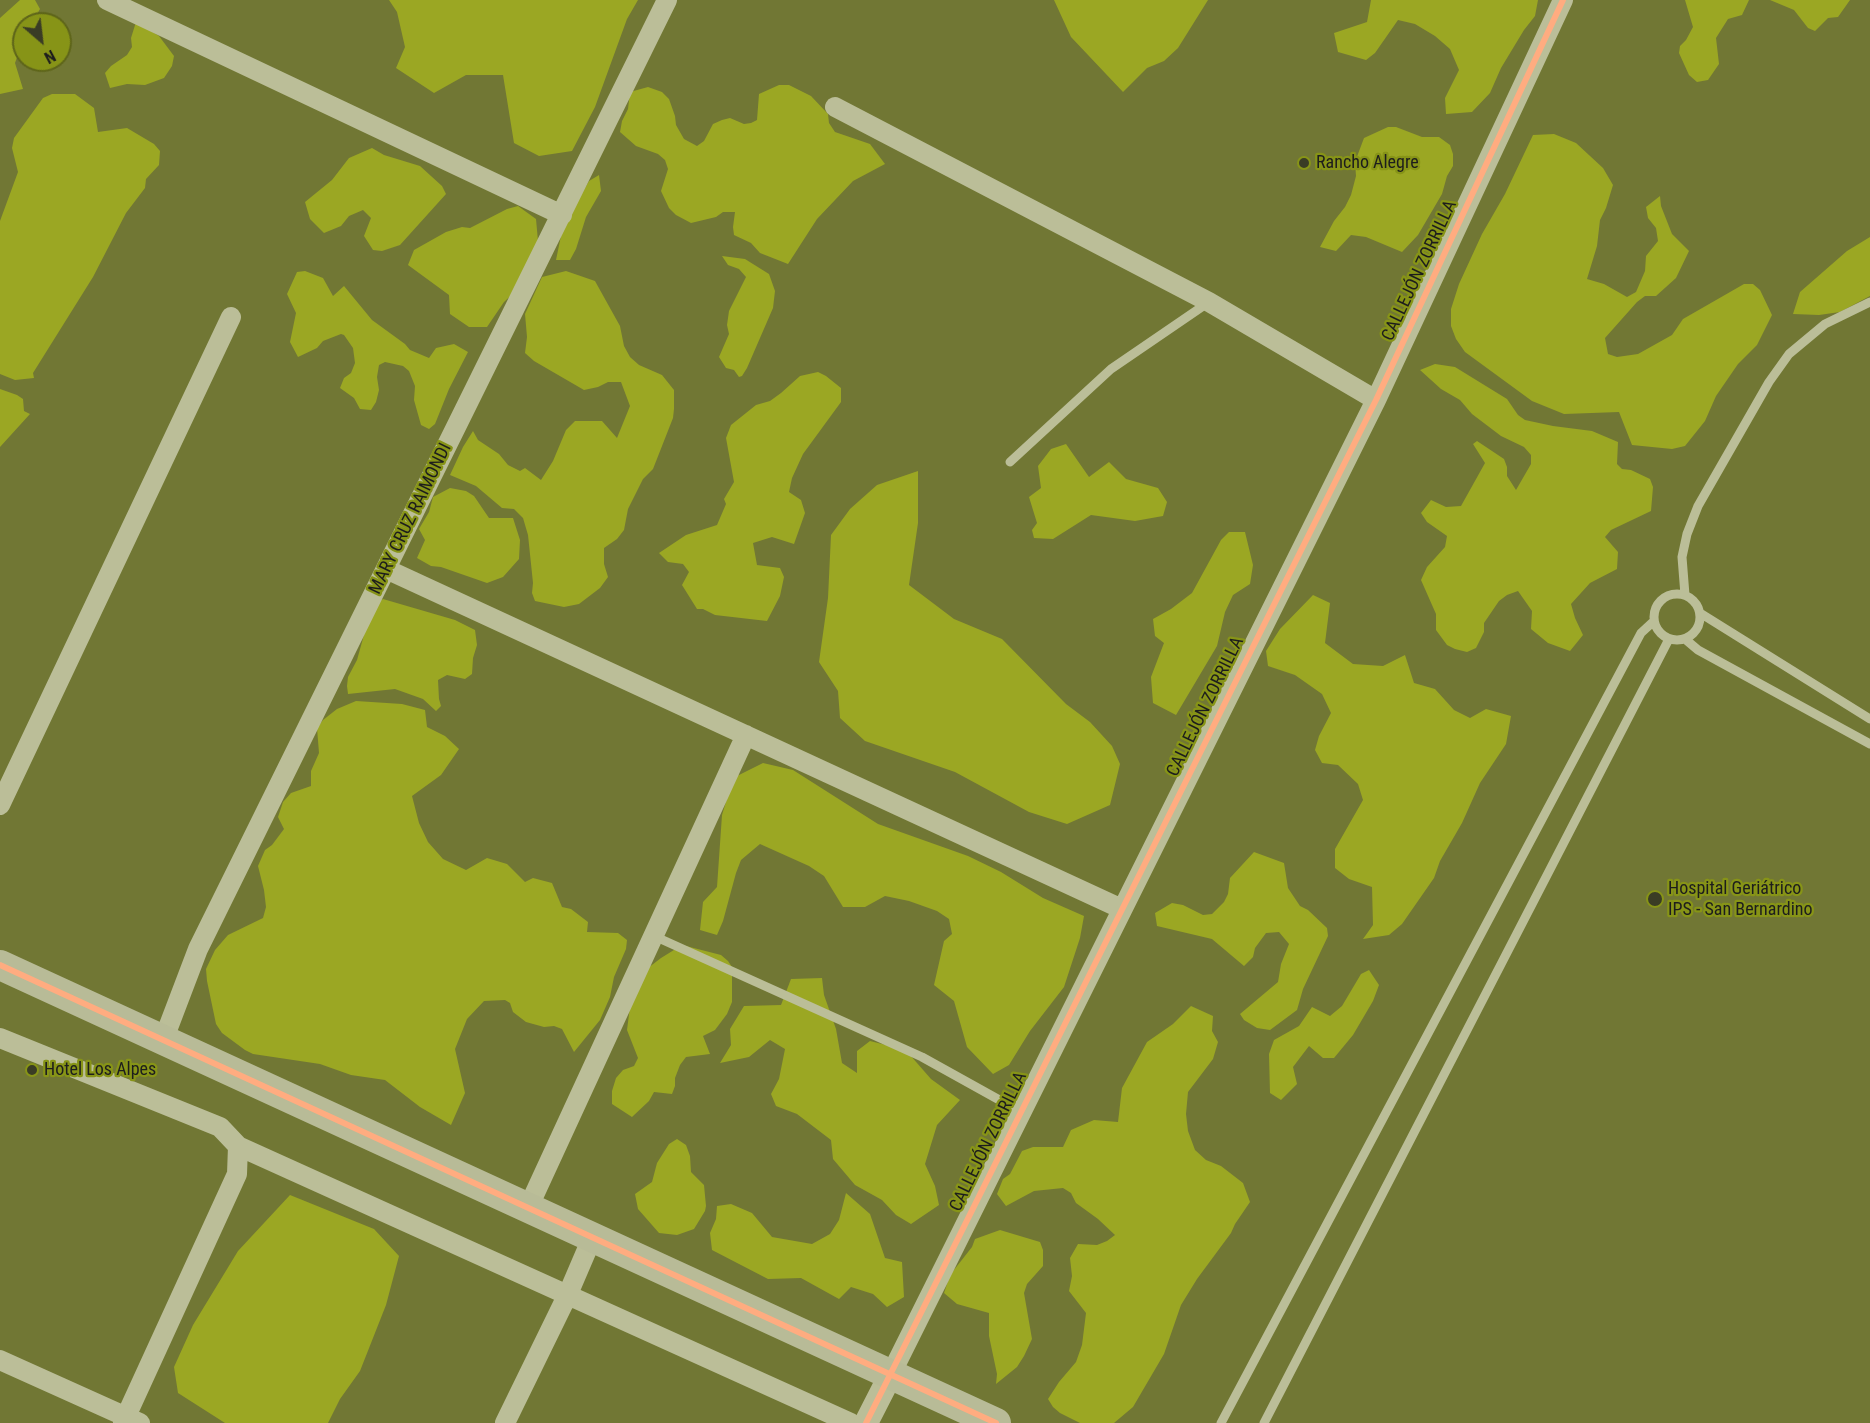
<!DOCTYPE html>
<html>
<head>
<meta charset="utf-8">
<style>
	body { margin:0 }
	#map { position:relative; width:1870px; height:1423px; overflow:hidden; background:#717734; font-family:"Roboto Condensed",sans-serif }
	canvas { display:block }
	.north { position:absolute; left:12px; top:12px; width:60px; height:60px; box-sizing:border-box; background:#879417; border:2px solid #5d6419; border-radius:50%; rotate:152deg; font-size:16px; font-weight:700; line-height:24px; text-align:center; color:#1d1d1d }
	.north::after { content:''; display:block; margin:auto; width:21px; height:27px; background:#3a3c25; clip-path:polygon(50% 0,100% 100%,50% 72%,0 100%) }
</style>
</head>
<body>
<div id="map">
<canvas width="1870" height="1423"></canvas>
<div class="north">N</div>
</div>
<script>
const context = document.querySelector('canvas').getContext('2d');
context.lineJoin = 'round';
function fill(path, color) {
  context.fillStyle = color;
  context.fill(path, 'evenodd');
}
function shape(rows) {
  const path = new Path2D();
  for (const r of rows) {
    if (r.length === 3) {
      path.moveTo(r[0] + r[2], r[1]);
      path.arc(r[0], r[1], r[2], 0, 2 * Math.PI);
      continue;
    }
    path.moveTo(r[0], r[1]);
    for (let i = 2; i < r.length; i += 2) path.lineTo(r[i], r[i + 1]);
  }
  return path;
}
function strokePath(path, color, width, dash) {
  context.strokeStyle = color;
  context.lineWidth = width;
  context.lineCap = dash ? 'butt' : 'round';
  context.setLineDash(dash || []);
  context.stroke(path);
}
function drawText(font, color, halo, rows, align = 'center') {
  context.font = font + ' "Roboto Condensed",sans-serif';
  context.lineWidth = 4.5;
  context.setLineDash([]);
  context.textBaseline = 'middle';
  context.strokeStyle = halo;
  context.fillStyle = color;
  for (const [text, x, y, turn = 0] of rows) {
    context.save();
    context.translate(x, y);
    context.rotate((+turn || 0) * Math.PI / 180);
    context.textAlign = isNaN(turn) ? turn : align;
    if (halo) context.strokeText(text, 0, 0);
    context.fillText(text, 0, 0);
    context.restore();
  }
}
fill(shape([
	[20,0,35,0,40,9,31,24,24,24,24,38,15,63,23,89,0,94,0,18],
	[389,0,638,0,627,19,595,107,572,151,539,156,514,143,503,75,466,75,434,93,396,68,405,47,397,12],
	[1054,0,1208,0,1178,48,1164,61,1147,68,1123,92,1071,37],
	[1371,0,1538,0,1535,16,1524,30,1501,68,1490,93,1472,112,1446,114,1445,98,1459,70,1450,49,1435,36,1415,24,1398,20,1375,53,1366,60,1338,52,1334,33,1367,22],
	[1685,0,1749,0,1742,15,1728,19,1716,38,1719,64,1708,80,1697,82,1689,75,1679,53,1680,46,1686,40,1693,27],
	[1770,0,1850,0,1838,17,1828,18,1815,31,1808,28,1794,10],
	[136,22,159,36,174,56,172,66,164,78,145,85,127,84,110,88,105,73,111,66,127,55,132,47,131,38],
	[779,85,789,85,811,96,828,114,829,123,835,132,870,144,885,164,853,181,817,219,788,264,760,253,751,243,734,235,733,227,735,212,723,212,716,217,691,223,676,215,669,208,661,191,668,169,665,160,658,154,636,146,620,132,622,121,628,109,630,92,648,87,662,92,669,99,675,116,676,125,684,139,697,146,704,141,713,124,722,120,730,118,744,124,751,123,757,120,759,94],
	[52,94,75,94,94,108,98,132,127,128,154,144,160,151,159,165,146,179,145,188,126,213,93,277,33,373,34,378,15,380,0,374,0,221,18,172,12,148,14,138,43,98],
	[1388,127,1396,127,1422,137,1439,137,1450,145,1453,154,1453,166,1447,176,1442,194,1418,235,1402,252,1366,237,1351,235,1336,251,1320,247,1334,221,1345,207,1351,195,1356,176,1355,162,1364,138],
	[1554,134,1576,143,1603,168,1613,185,1606,208,1600,220,1597,246,1587,279,1604,284,1627,297,1636,292,1645,271,1646,256,1658,241,1656,228,1648,218,1646,207,1660,196,1661,206,1672,234,1689,251,1676,278,1656,296,1645,296,1637,302,1605,338,1608,354,1617,357,1638,354,1672,335,1683,319,1744,284,1753,284,1760,290,1772,315,1757,345,1738,364,1716,396,1705,421,1685,446,1672,449,1632,445,1619,412,1564,414,1532,401,1465,352,1456,339,1451,326,1451,309,1459,284,1482,234,1505,194,1533,135],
	[372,148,384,155,420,166,442,186,446,194,400,245,382,251,373,250,364,236,371,218,363,210,349,216,341,226,324,233,310,219,305,202,332,180,349,158],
	[599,175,601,191,586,217,576,249,570,260,556,260,563,226,589,181],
	[518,206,536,219,538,241,518,289,504,302,487,327,469,327,450,314,449,295,408,265,414,250,446,232,462,227,470,228,507,209],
	[1870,237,1870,296,1840,312,1819,315,1793,314,1800,292,1847,251],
	[722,256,745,259,769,274,775,291,773,308,747,368,742,376,739,377,734,370,726,368,719,357,729,334,727,325,729,311,746,277,739,269,728,265],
	[305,271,323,278,333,296,344,286,372,320,405,344,410,350,429,358,436,348,454,344,468,352,449,389,435,424,429,429,421,425,414,400,415,386,409,371,403,366,385,362,379,365,377,377,379,390,376,402,371,410,360,409,354,398,340,388,344,378,351,373,355,363,353,348,344,335,341,334,323,341,317,348,298,357,290,342,296,313,287,294,297,272],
	[566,271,595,281,620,326,624,346,630,357,639,365,662,375,674,390,674,409,673,418,653,469,643,479,628,509,624,530,617,539,604,548,604,564,608,577,600,588,579,604,564,607,535,601,532,593,533,583,528,535,523,518,514,509,502,508,476,486,450,475,463,447,473,431,478,440,499,454,508,465,520,471,525,468,541,480,553,461,566,430,575,421,602,421,617,438,630,406,621,382,608,382,598,387,584,390,534,361,525,353,527,337,525,314,542,277],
	[1435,364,1455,367,1507,399,1518,415,1525,420,1553,426,1592,431,1618,442,1617,464,1622,469,1631,470,1650,479,1653,487,1651,511,1611,530,1605,537,1618,552,1617,569,1590,583,1571,604,1575,618,1583,635,1570,651,1548,643,1531,629,1532,611,1518,591,1507,595,1499,601,1484,623,1484,632,1476,648,1467,652,1455,649,1447,645,1436,630,1436,614,1421,580,1427,567,1445,547,1447,536,1427,522,1421,513,1431,500,1446,507,1461,506,1485,463,1473,444,1477,441,1504,459,1507,467,1507,476,1516,490,1531,464,1531,455,1524,447,1501,436,1472,414,1460,400,1441,389,1420,370],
	[818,372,826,376,841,388,841,402,803,454,792,478,789,492,801,500,805,513,794,544,772,537,753,543,757,565,780,568,784,577,780,596,767,621,715,615,703,609,697,609,682,585,689,572,683,564,668,562,659,553,686,535,717,525,726,504,724,499,734,482,726,438,731,425,756,405,770,401,781,393,800,376],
	[0,389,17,395,23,399,24,411,30,414,0,447],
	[1066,444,1089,477,1109,462,1126,479,1158,488,1167,502,1163,516,1135,521,1091,515,1053,539,1034,538,1032,530,1037,523,1029,497,1041,488,1038,466,1051,449],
	[918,471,918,523,909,585,954,619,1002,639,1066,704,1090,722,1112,746,1120,764,1110,805,1067,824,1029,812,955,772,865,741,840,718,838,691,819,662,828,598,831,535,850,509,877,485],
	[450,488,466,491,474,496,489,518,513,518,520,540,519,559,503,577,487,583,441,567,431,566,417,558,425,540,419,529,429,512,433,497],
	[1229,532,1245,532,1253,565,1250,584,1233,595,1225,612,1217,646,1176,715,1153,703,1151,677,1164,643,1155,636,1153,619,1171,609,1192,593,1221,540],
	[1313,595,1330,603,1325,643,1353,664,1383,666,1405,655,1414,683,1435,689,1454,710,1470,718,1486,709,1511,716,1506,744,1480,783,1462,823,1440,861,1434,878,1402,924,1389,935,1363,939,1373,925,1372,887,1349,879,1335,868,1335,849,1363,800,1358,784,1338,765,1322,763,1315,750,1319,736,1331,713,1322,694,1295,675,1268,666,1266,651,1280,629],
	[383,599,455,620,475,630,477,645,473,658,472,674,465,679,447,675,438,680,439,699,441,706,436,711,423,699,395,689,348,694,347,686,348,677,357,660,372,606],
	[356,701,402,704,425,710,427,727,445,736,459,749,441,775,412,796,419,823,428,842,443,859,466,870,487,858,507,864,525,882,533,878,552,883,562,907,571,909,588,922,587,932,618,933,627,940,626,949,614,977,610,997,600,1020,574,1052,562,1029,554,1026,544,1027,526,1022,513,1012,510,1003,505,1000,484,1001,467,1019,455,1049,465,1093,451,1125,420,1107,385,1080,351,1075,320,1064,253,1054,245,1050,222,1033,216,1024,207,981,206,969,215,950,228,935,263,918,266,907,264,890,258,866,265,850,272,845,284,829,278,817,283,802,291,793,311,786,311,771,319,753,317,728,323,720,337,709],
	[763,763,793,770,878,824,968,856,1001,872,1043,898,1084,916,1080,938,1064,987,1030,1031,1009,1065,993,1074,967,1047,954,1001,934,985,944,941,952,934,949,919,937,911,909,901,885,896,865,907,843,907,824,876,809,866,760,844,741,860,736,873,723,921,717,935,700,930,703,902,717,887,722,815,729,792,737,776],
	[1254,852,1284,863,1288,888,1300,906,1308,910,1327,928,1328,936,1303,989,1297,1010,1270,1030,1257,1028,1244,1020,1240,1014,1278,982,1281,964,1289,944,1279,932,1266,933,1255,948,1253,957,1244,966,1212,939,1157,926,1155,913,1172,903,1183,905,1203,915,1212,914,1224,902,1228,894,1230,878],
	[682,945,721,955,728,961,732,967,732,1002,727,1014,715,1030,703,1036,710,1054,686,1057,680,1065,675,1078,675,1086,672,1094,654,1092,649,1101,632,1117,612,1104,612,1091,616,1078,623,1070,634,1066,638,1058,627,1030,632,991,648,968,661,958],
	[1369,970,1379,985,1373,1001,1353,1035,1334,1058,1323,1058,1309,1046,1293,1067,1297,1084,1281,1100,1270,1093,1269,1054,1274,1040,1299,1026,1312,1007,1330,1016,1342,1006,1361,974],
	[822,978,824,995,836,1029,842,1063,857,1073,857,1051,870,1041,890,1046,910,1055,931,1079,960,1100,937,1125,925,1164,935,1186,939,1205,911,1224,896,1215,882,1200,855,1185,833,1159,831,1140,797,1114,776,1106,771,1094,779,1079,785,1049,770,1040,749,1057,720,1063,731,1045,730,1029,744,1006,781,1005,791,979],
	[1191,1006,1213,1016,1212,1031,1218,1042,1213,1059,1188,1092,1186,1114,1188,1131,1195,1150,1206,1160,1221,1166,1243,1183,1250,1202,1235,1224,1231,1233,1197,1279,1181,1305,1164,1354,1133,1407,1114,1423,1080,1423,1060,1413,1053,1407,1048,1399,1059,1382,1076,1362,1082,1345,1086,1313,1069,1291,1072,1276,1070,1258,1078,1244,1097,1245,1107,1241,1115,1235,1098,1219,1076,1203,1071,1193,1063,1188,1034,1191,1006,1206,997,1194,1003,1179,1010,1174,1022,1151,1033,1147,1063,1147,1071,1130,1094,1120,1118,1122,1122,1088,1147,1042,1173,1024],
	[677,1139,686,1145,690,1156,691,1172,704,1185,706,1206,705,1211,694,1229,677,1235,659,1233,638,1209,635,1194,652,1182,657,1163,669,1144],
	[846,1193,870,1214,885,1258,902,1262,904,1297,887,1307,873,1294,851,1287,839,1299,801,1278,768,1279,712,1250,710,1233,716,1219,717,1206,731,1204,752,1213,772,1237,812,1244,830,1234,839,1220],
	[290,1195,374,1229,399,1256,386,1305,360,1371,340,1399,328,1423,225,1423,178,1393,174,1367,193,1325,238,1251],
	[1000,1230,1040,1242,1043,1250,1043,1266,1027,1284,1024,1293,1032,1339,1024,1356,1017,1367,996,1384,997,1374,989,1336,989,1313,957,1304,944,1293,950,1275,972,1247,975,1239]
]), '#9ba723');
strokePath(shape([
	[1010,462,1111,369,1209,302],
	[1677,617,23],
	[1685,595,1682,557,1687,534,1698,506,1769,382,1789,354,1825,324,1870,302],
	[1700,613,1870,719],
	[1685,639,1698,650,1870,744],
	[654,936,922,1057,1021,1112],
	[1221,1423,1641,633,1654,621],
	[1264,1423,1669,639]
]), '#bbbe98', 9);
strokePath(shape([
	[107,0,562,215],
	[835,107,1209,302,1376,400],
	[386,569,1122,909],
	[0,805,231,317],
	[0,1038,220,1127,238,1146,237,1174,123,1423],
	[163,1041,198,949,667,0],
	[238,1146,851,1423],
	[528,1208,746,735],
	[0,1360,140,1423],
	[891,1374,1376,400,1563,0],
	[505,1423,568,1294,592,1238]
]), '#bbbe98', 20);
strokePath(shape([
	[866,1423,891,1374]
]), '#bbbe98', 24);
strokePath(shape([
	[0,965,996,1423]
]), '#b8bb97', 30);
strokePath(shape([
	[0,965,996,1423],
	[866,1423,1376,400,1563,0]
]), '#ffac80', 6);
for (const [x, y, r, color] of [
	[1304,163,6,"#3a3c25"],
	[1655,899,8,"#3a3c25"],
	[32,1070,6,"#3a3c25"]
]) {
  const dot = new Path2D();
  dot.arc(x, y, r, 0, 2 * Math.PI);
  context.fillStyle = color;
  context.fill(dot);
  strokePath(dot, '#879417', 2);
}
drawText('18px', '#1d1d1d', '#879417', [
	["Rancho Alegre",1316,163],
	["Hospital Geriátrico",1668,889],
	["IPS - San Bernardino",1668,910],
	["Hotel Los Alpes",44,1070]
], 'left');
drawText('18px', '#1d1d1d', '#879417', [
	["CALLEJÓN ZORRILLA",1420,271,-65],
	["MARY CRUZ RAIMONDI",411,519,-64],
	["CALLEJÓN ZORRILLA",1206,707,-64],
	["CALLEJÓN ZORRILLA",989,1142,-64]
]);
</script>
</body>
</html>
